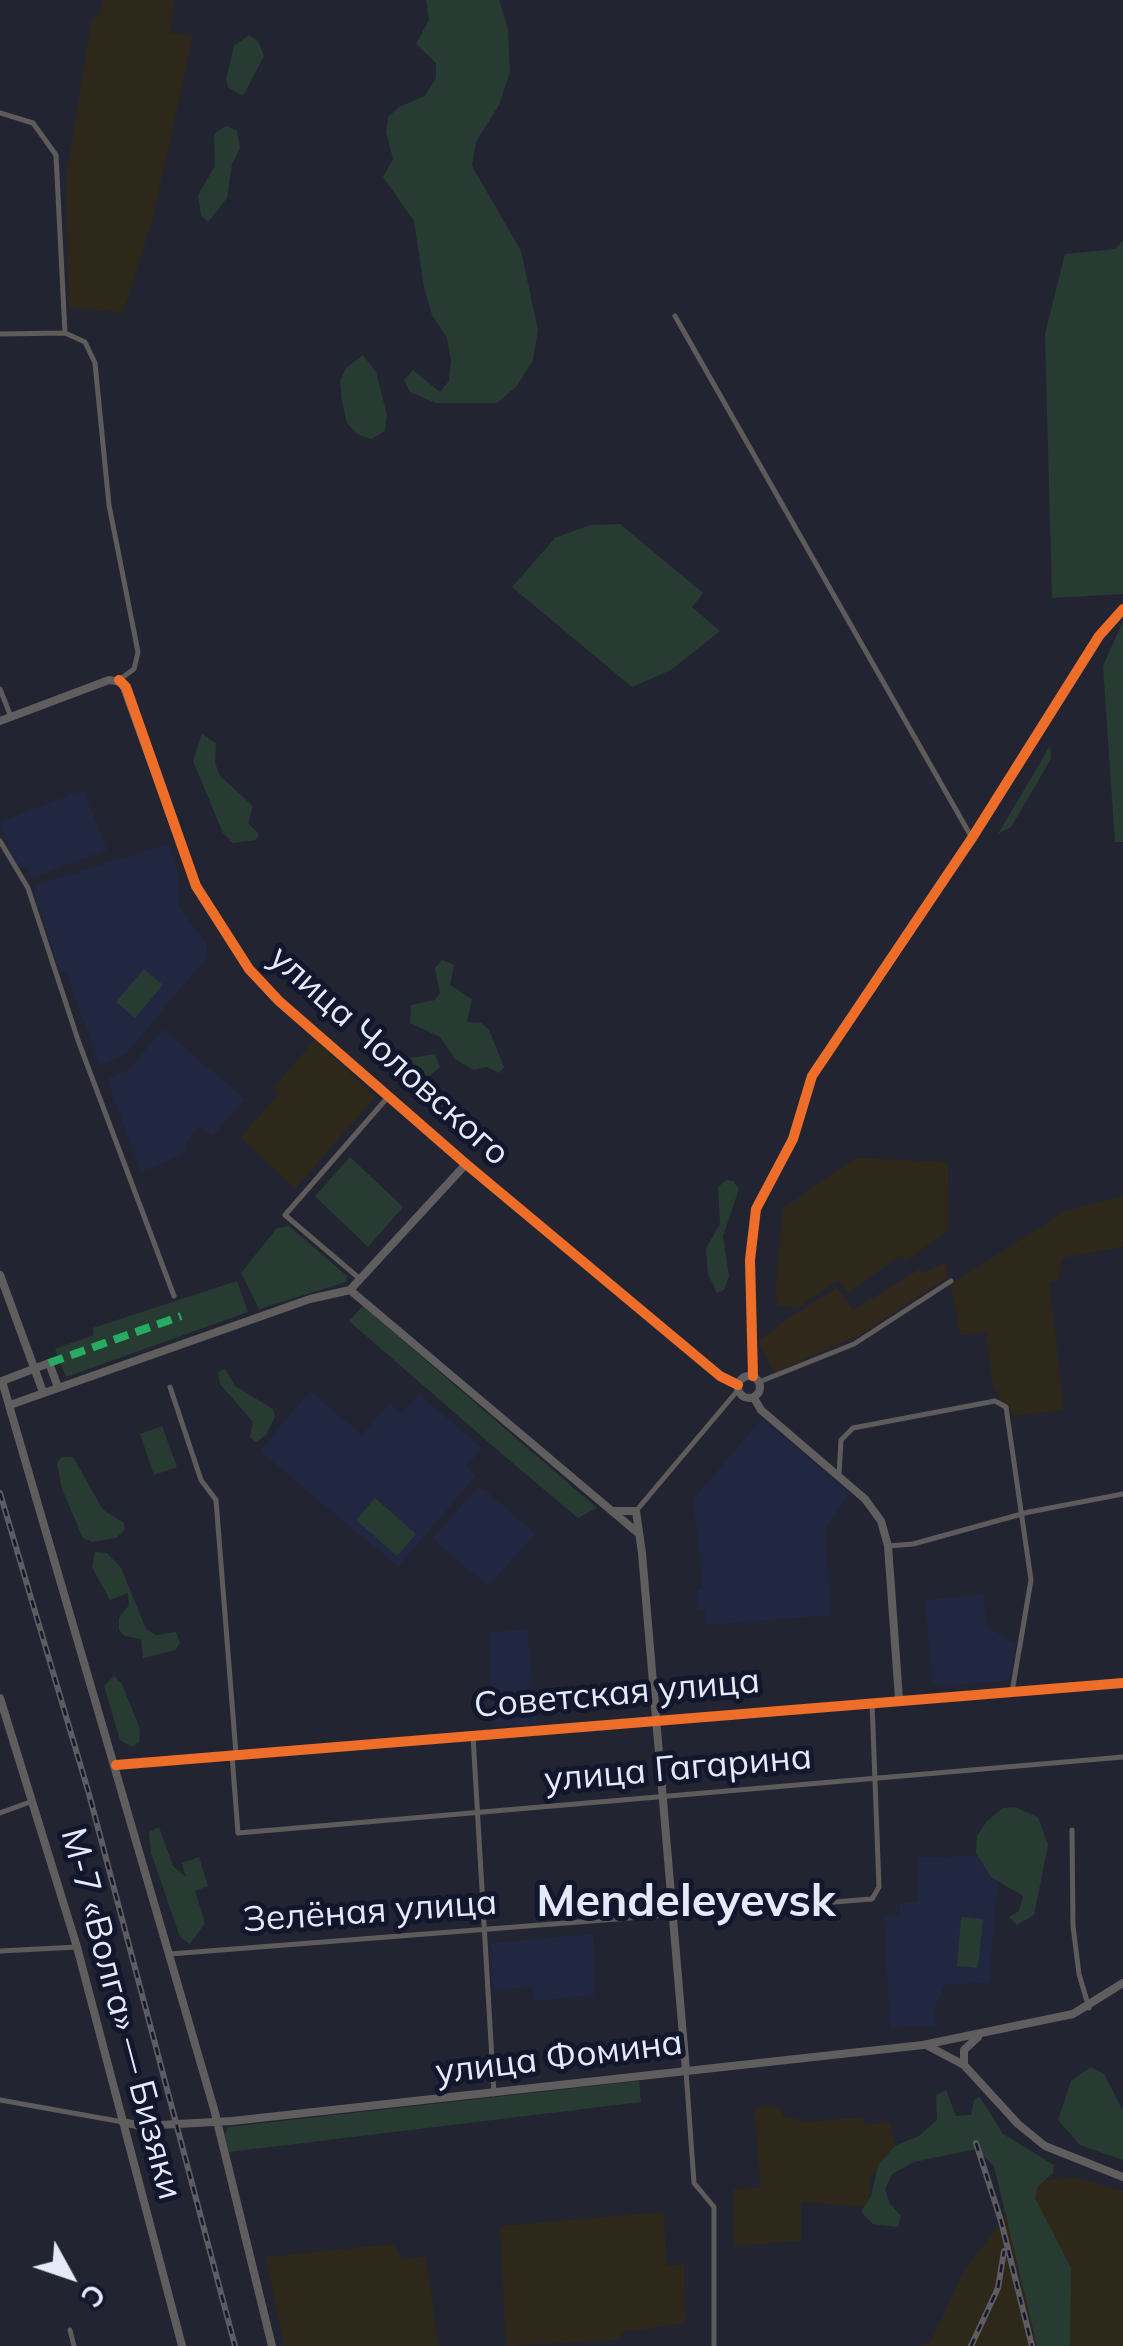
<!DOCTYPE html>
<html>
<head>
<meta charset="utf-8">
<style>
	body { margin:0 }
	#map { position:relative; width:1123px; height:2346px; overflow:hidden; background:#222531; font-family:Mulish,sans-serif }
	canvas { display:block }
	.north { position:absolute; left:20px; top:2226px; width:100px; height:100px; -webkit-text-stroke:8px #13172d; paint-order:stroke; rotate:130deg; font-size:28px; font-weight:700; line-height:40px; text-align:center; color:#e5eaf9 }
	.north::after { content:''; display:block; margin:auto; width:35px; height:45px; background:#e5eaf9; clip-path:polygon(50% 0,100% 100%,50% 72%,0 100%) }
</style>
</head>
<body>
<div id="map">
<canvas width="1123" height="2346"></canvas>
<div class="north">С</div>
</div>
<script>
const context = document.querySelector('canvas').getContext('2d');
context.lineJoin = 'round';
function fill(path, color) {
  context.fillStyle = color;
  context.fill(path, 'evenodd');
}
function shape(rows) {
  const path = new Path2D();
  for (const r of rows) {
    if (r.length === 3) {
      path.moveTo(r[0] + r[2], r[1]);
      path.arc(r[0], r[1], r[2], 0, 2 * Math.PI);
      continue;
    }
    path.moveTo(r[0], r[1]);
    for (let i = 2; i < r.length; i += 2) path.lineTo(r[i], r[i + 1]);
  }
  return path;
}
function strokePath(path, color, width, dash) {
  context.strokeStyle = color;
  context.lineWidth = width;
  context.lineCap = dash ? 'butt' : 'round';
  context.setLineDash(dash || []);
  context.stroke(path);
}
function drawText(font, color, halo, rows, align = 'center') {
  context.font = font + ' Mulish,sans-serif';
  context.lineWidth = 10;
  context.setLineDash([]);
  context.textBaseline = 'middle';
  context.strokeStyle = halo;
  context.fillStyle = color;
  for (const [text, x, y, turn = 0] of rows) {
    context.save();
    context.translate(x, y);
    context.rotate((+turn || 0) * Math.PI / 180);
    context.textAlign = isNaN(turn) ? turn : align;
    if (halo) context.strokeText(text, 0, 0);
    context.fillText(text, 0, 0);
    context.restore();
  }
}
fill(shape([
	[946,1262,948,1277,861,1334,774,1373,759,1341,790,1317,837,1288,853,1310,920,1269,924,1273]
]), '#2f281b');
fill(shape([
	[102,0,174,0,170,33,193,35,153,218,123,313,69,307,66,179,92,17,98,18],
	[315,1039,375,1097,295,1189,241,1137,278,1094,274,1087],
	[855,1158,948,1162,949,1230,906,1261,901,1255,848,1293,838,1280,798,1308,778,1306,775,1293,783,1208],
	[1123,1196,1123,1247,1062,1258,1058,1280,1049,1282,1064,1410,1013,1416,993,1388,986,1332,960,1335,951,1284,1065,1211],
	[780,2106,783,2116,809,2122,862,2117,864,2125,890,2122,896,2150,869,2178,870,2207,801,2202,801,2241,734,2246,733,2189,761,2188,754,2108],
	[1075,2177,1123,2191,1123,2346,918,2346,930,2343,964,2271,1032,2181],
	[664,2212,666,2266,684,2264,685,2323,623,2332,618,2340,506,2346,500,2226],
	[393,2244,402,2259,426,2257,438,2346,284,2346,266,2257]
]), '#2e281b');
fill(shape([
	[83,790,107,850,31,878,27,867,17,868,0,822],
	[168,844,177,868,179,906,207,945,207,957,127,1053,100,1065,66,973,62,973,54,954,33,886],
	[163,1029,245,1099,213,1136,199,1126,185,1144,186,1153,141,1172,107,1079,127,1071],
	[310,1391,362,1435,389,1403,402,1413,419,1394,482,1448,466,1467,476,1476,398,1567,260,1451],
	[762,1419,850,1493,825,1529,831,1615,707,1625,705,1610,698,1610,697,1590,703,1589,693,1499],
	[477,1488,484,1489,535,1534,488,1586,433,1539],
	[984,1594,986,1626,1016,1644,1009,1681,933,1686,925,1600],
	[527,1629,537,1724,492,1727,489,1633],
	[1000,1856,989,1983,945,1984,934,2010,935,2026,890,2028,884,1916,900,1914,900,1904,918,1901,918,1857],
	[593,1934,594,1995,534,2001,531,1987,493,1990,491,1943]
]), '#212741');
fill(shape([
	[426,0,499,0,508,29,510,72,499,105,476,142,472,166,521,251,538,330,533,360,517,386,497,403,436,403,410,392,404,380,413,370,440,392,449,381,451,360,447,338,432,315,424,287,414,221,383,177,393,159,386,132,388,117,399,107,425,96,436,78,436,63,416,44,429,20],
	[249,35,258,41,264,56,243,96,228,87,226,79,234,46],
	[226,126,237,131,240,148,232,164,227,198,208,222,201,215,198,195,215,166,214,134],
	[1123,241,1123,594,1052,598,1045,334,1065,254,1115,249],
	[363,355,376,372,387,415,385,431,371,439,357,434,347,423,342,402,340,381,346,368],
	[620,524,703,593,692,607,720,631,671,670,632,687,512,587,555,538,590,525],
	[1123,621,1123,842,1115,842,1103,666],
	[202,734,216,743,215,763,220,776,253,806,248,823,259,834,256,840,233,843,223,833,193,761],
	[1050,746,1051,759,1011,827,998,834],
	[442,960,454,965,450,985,472,999,467,1022,481,1023,489,1030,504,1067,499,1073,487,1067,474,1070,455,1059,440,1037,410,1023,411,1005,435,1000,440,993,435,968],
	[144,969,163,985,135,1018,116,1002],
	[384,1046,411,1058,435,1054,440,1067,422,1082,407,1080,384,1062,378,1048],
	[350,1157,403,1207,368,1247,315,1196],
	[726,1180,733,1181,739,1189,723,1236,729,1276,724,1290,717,1293,708,1274,706,1248,720,1224,718,1187],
	[289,1226,347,1276,346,1282,259,1309,241,1273,277,1228],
	[237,1281,248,1312,66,1377,55,1349,94,1335,93,1328],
	[363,1306,597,1508,578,1518,509,1460,349,1321],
	[225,1369,235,1386,273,1409,275,1417,266,1435,256,1442,250,1437,253,1422,220,1384,218,1372],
	[162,1426,177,1467,154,1475,140,1434],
	[62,1457,73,1457,103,1510,124,1523,125,1530,116,1538,92,1542,83,1538,62,1489,57,1463],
	[375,1498,416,1534,397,1556,356,1520],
	[95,1552,107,1553,121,1568,146,1629,156,1635,176,1632,180,1643,175,1650,143,1658,141,1639,124,1636,119,1630,119,1618,129,1605,128,1593,110,1600,92,1567],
	[114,1676,122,1684,140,1729,139,1742,132,1747,120,1740,104,1686],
	[1015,1807,1038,1817,1048,1845,1034,1915,1017,1925,1009,1917,1019,1911,1023,1896,991,1877,976,1853,977,1836,987,1821,1003,1808],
	[159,1827,173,1866,186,1877,182,1863,199,1857,208,1886,195,1891,205,1923,190,1944,180,1937,151,1853,149,1832],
	[961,1917,983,1919,978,1968,957,1966],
	[1091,2067,1104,2074,1123,2111,1123,2160,1080,2145,1058,2120,1071,2081],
	[639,2081,641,2102,229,2152,225,2134,228,2127],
	[946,2090,956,2116,971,2115,974,2100,980,2097,1003,2134,1054,2165,1053,2173,1038,2186,1035,2198,1071,2268,1070,2346,1037,2346,994,2166,976,2149,914,2162,892,2174,885,2189,890,2204,901,2216,898,2227,873,2224,861,2212,871,2196,878,2165,896,2145,919,2136,937,2120,936,2095]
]), '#273b32');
strokePath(shape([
	[0,113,33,123,56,155,65,333,0,334],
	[675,316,972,838],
	[65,333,85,342,95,363,109,505,138,652,134,669,119,680],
	[0,689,11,717],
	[0,841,28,888,79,1043,174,1296],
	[360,1279,285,1215,388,1097],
	[753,1376,750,1260,756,1209,793,1139,812,1076,972,838,1099,636,1123,609],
	[759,1382,854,1344,951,1281],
	[170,1387,201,1480,216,1500,236,1754],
	[839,1475,841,1440,853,1428,995,1401,1006,1407,1031,1580,1012,1692],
	[636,1511,738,1390],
	[888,1546,913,1544,1029,1512,1123,1494],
	[473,1736,494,2094],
	[232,1755,238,1833,1123,1757],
	[0,1813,33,1801],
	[1072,1830,1073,1926,1079,1974,1089,2008],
	[0,1951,77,1947],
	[170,1954,872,1899,879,1887,872,1702],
	[686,2071,694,2183,714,2207,714,2346],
	[0,2100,123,2122],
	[70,2330,74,2346]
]), '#5e5b5a', 5);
strokePath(shape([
	[0,721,109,680,122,682,196,886,249,969,279,1001,466,1164,720,1376,738,1385],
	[0,1275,43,1392],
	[350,1290,638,1533],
	[749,1387,11],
	[58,1387,49,1363,2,1381,214,2109,272,2346],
	[754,1398,761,1410,865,1499,881,1521,888,1546,899,1699],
	[10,1405,310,1299,350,1290,466,1164],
	[612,1511,636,1511,642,1553,686,2071],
	[0,1698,77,1947,182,2346],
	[116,1765,1123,1683],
	[928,2046,964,2065,1018,2124,1045,2146,1123,2177],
	[964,2065,964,2050,978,2037],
	[123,2122,141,2126,232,2121,923,2045,1073,2014,1123,1983]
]), '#605d5e', 8);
const rail = shape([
	[0,1493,89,1794,235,2346],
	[976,2143,1001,2221,1032,2346],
	[971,2346,998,2288,1004,2251]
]);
strokePath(rail, '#5e5c61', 6);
strokePath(rail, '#13172d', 2.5, [8]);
strokePath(shape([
	[49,1363,181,1316]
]), '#26ab63', 8, [15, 8]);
strokePath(shape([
	[119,680,126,687,196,886,249,969,279,1001,466,1164,720,1376,738,1385],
	[753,1376,750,1260,756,1209,793,1139,812,1076,972,838,1099,636,1123,609],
	[116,1765,1123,1683]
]), '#ee6e29', 10);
drawText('35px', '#e5eaf9', '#13172d', [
	["улица Чоловского",389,1056,42],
	["Советская улица",617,1694,-5],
	["улица Гагарина",678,1769,-5],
	["Зелёная улица",370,1912,-4],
	["М-7 «Волга» — Бизяки",121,2014,75],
	["улица Фомина",559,2058,-7]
]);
drawText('bold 45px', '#e5eaf9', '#13172d', [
	["Mendeleyevsk",686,1902]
]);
</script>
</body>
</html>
